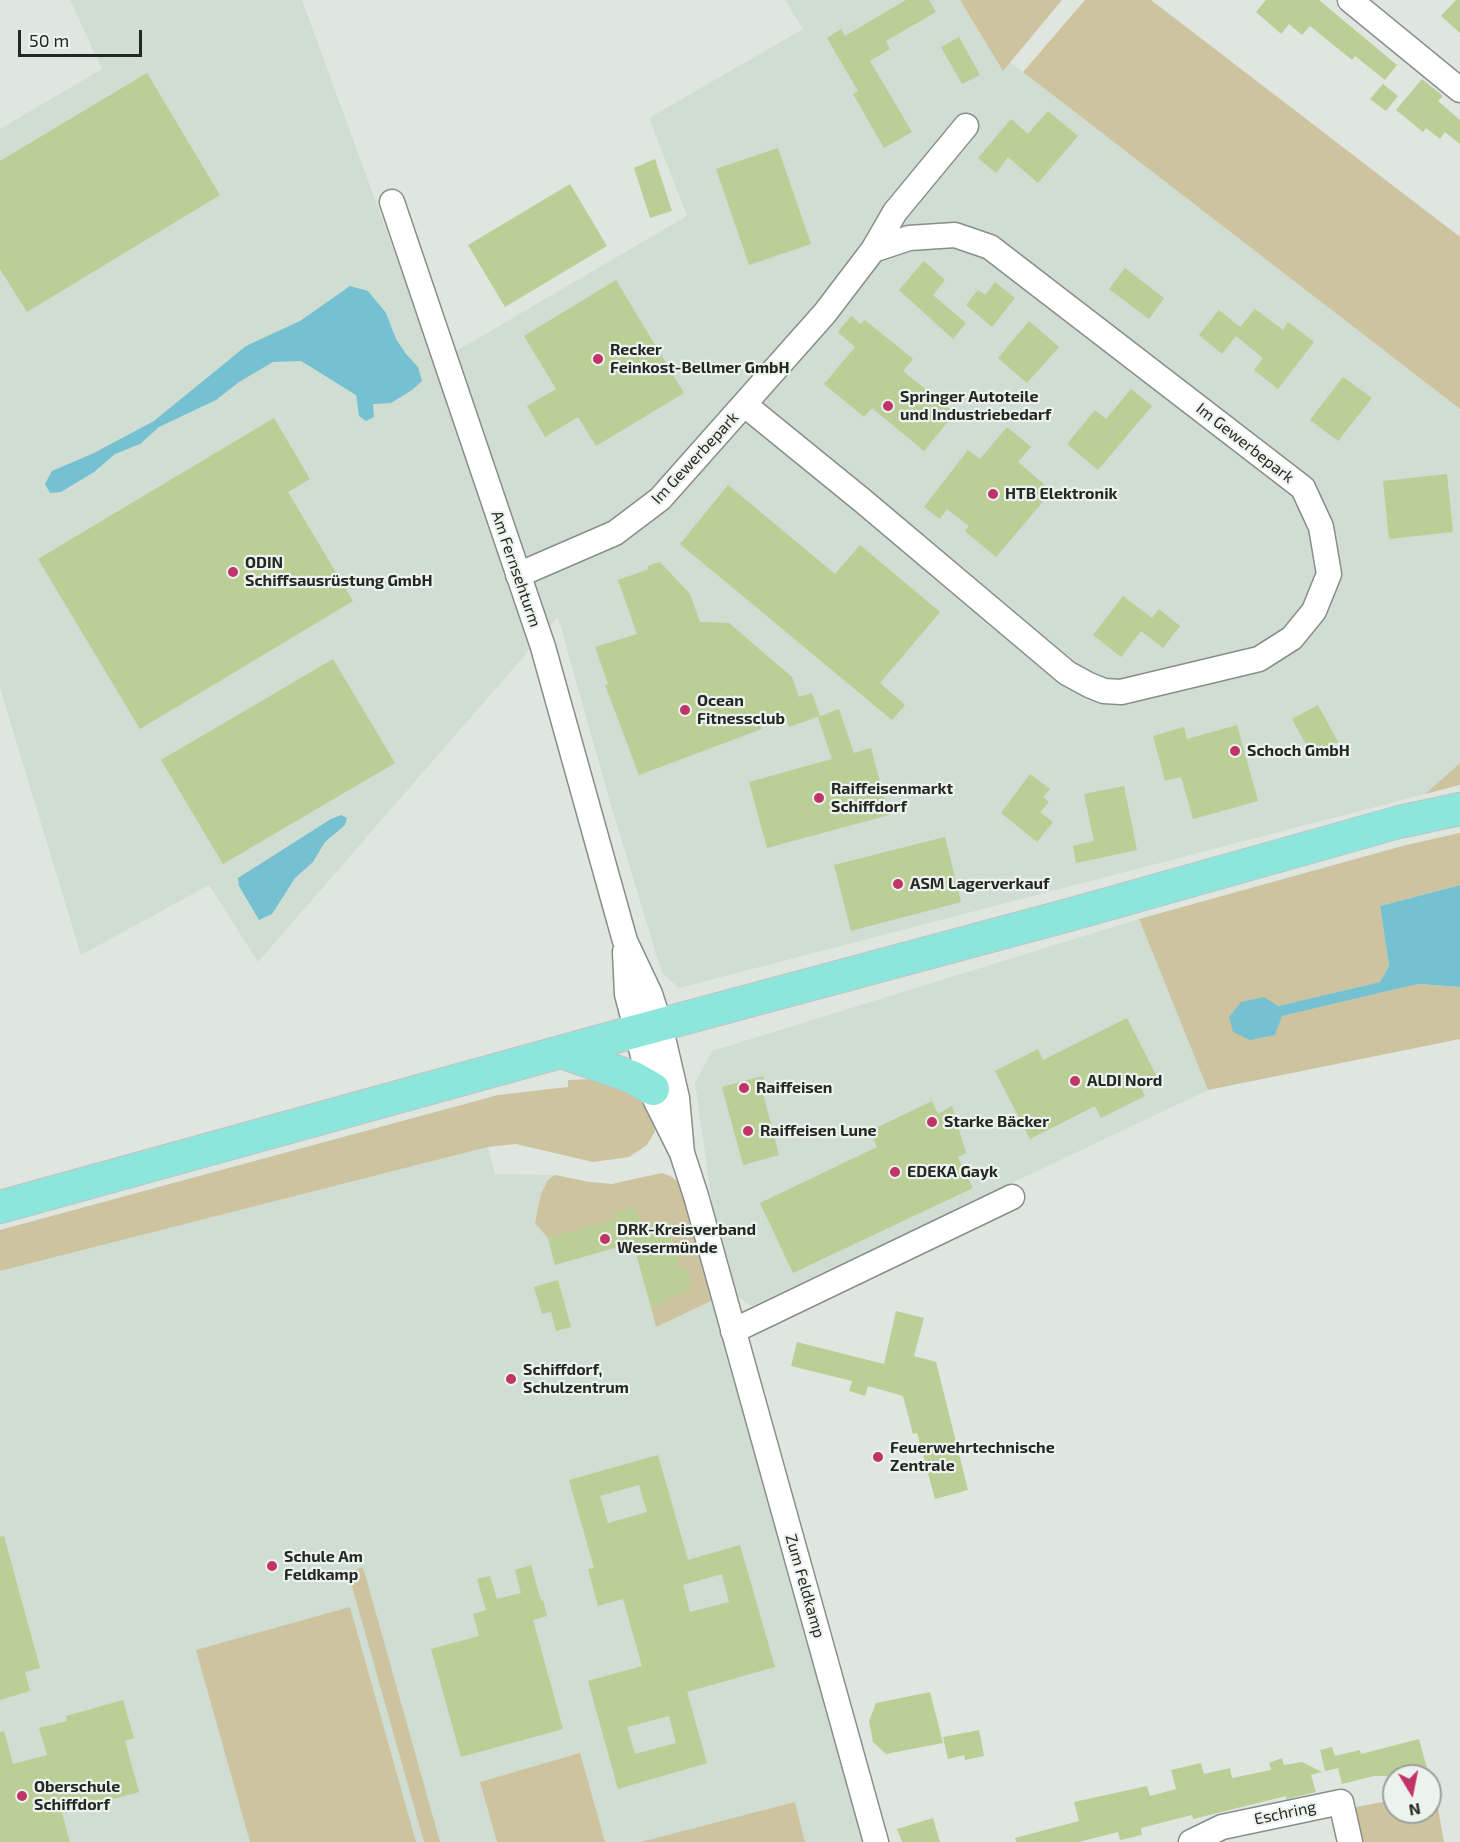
<!DOCTYPE html>
<html>
<head>
<meta charset="utf-8">
<style>
	body { margin:0 }
	#map { position:relative; width:1460px; height:1842px; overflow:hidden; background:#dfe6e0; font-family:"Exo 2",sans-serif }
	canvas { display:block }
	.north { position:absolute; left:1382px; top:1764px; width:60px; height:60px; box-sizing:border-box; background:#ecf3ee; border:2px solid #9ca19e; border-radius:50%; rotate:170deg; font-size:16px; font-weight:700; line-height:24px; text-align:center; color:#252725 }
	.north::after { content:''; display:block; margin:auto; width:21px; height:27px; background:#c13467; clip-path:polygon(50% 0,100% 100%,50% 72%,0 100%) }
	.scale { position:absolute; left:18px; top:30px; width:124px; height:27px; box-sizing:border-box; border:3px solid #252725; border-top:0; padding-left:8px; font-size:18px; line-height:21px; white-space:nowrap; color:#252725; -webkit-text-stroke:4px #ecf3ee; paint-order:stroke }
</style>
</head>
<body>
<div id="map">
<canvas width="1460" height="1842"></canvas>
<div class="north">N</div>
<div class="scale">50 m</div>
</div>
<script>
const context = document.querySelector('canvas').getContext('2d');
context.lineJoin = 'round';
function fill(path, color) {
  context.fillStyle = color;
  context.fill(path, 'evenodd');
}
function shape(rows) {
  const path = new Path2D();
  for (const r of rows) {
    path.moveTo(r[0], r[1]);
    for (let i = 2; i < r.length; i += 2) path.lineTo(r[i], r[i + 1]);
  }
  return path;
}
function strokePath(path, color, width, dash) {
  context.strokeStyle = color;
  context.lineWidth = width;
  context.lineCap = dash ? 'butt' : 'round';
  context.setLineDash(dash || []);
  context.stroke(path);
}
function drawText(font, color, halo, rows, align = 'center') {
  context.font = font + ' "Exo 2",sans-serif';
  context.lineWidth = 4.5;
  context.setLineDash([]);
  context.textBaseline = 'middle';
  context.strokeStyle = halo;
  context.fillStyle = color;
  for (const [text, x, y, turn = 0] of rows) {
    context.save();
    context.translate(x, y);
    context.rotate((+turn || 0) * Math.PI / 180);
    context.textAlign = isNaN(turn) ? turn : align;
    if (halo) context.strokeText(text, 0, 0);
    context.fillText(text, 0, 0);
    context.restore();
  }
}
fill(shape([
	[70,0,302,0,433,358,458,350,687,216,649,118,803,29,785,0,960,0,1003,71,1010,62,1460,409,1460,763,1425,794,679,988,662,973,610,802,558,617,258,962,209,885,81,955,0,688,0,129,102,69],
	[1139,919,1208,1090,752,1306,728,1291,714,1216,695,1083,712,1051],
	[488,1147,495,1174,555,1175,589,1182,612,1184,662,1173,672,1177,682,1185,865,1842,0,1842,0,1271]
]), '#cfddd2');
fill(shape([
	[960,0,1062,0,1003,71],
	[1085,0,1151,0,1460,237,1460,409,1023,72],
	[1460,763,1460,785,1425,794],
	[1460,833,1460,885,1380,906,1389,966,1381,982,1278,1006,1275,1035,1281,1016,1418,984,1460,987,1460,1039,1208,1090,1139,919,1406,845],
	[594,1079,617,1083,639,1097,650,1113,655,1131,647,1145,629,1157,593,1162,516,1144,488,1147,0,1271,0,1230,498,1095,568,1087,568,1080],
	[662,1173,672,1177,682,1185,713,1300,656,1327,651,1307,668,1302,667,1298,692,1290,686,1268,680,1269,667,1222,642,1229,635,1207,616,1212,618,1218,548,1238,535,1223,541,1194,548,1180,555,1175,589,1182,612,1184],
	[363,1567,440,1842,424,1842,348,1572],
	[350,1607,416,1842,250,1842,196,1650],
	[580,1753,605,1842,497,1842,480,1782],
	[1435,1792,1444,1842,1356,1842,1350,1808,1394,1800,1394,1812,1430,1812,1430,1793],
	[795,1802,805,1842,641,1842]
]), '#cec39f');
fill(shape([
	[350,286,368,291,386,313,396,339,406,354,418,367,422,381,412,390,391,403,373,404,374,417,366,421,359,416,356,395,301,361,273,362,239,382,216,400,159,427,140,444,115,454,94,472,61,492,50,493,45,484,52,471,94,453,154,421,246,346,300,321],
	[341,815,347,818,345,825,325,842,313,862,295,878,272,914,259,920,239,886,238,878,331,819],
	[1460,885,1460,987,1418,984,1282,1016,1275,1035,1250,1040,1233,1032,1229,1017,1241,1002,1264,997,1278,1006,1380,982,1389,966,1380,906]
]), '#76c1d1');
fill(shape([
	[906,0,929,0,936,12,886,41,890,49,870,61,912,132,884,148,853,94,858,91,827,38,841,29,845,36],
	[1266,0,1319,0,1397,65,1385,80,1355,56,1352,60,1310,26,1302,35,1289,24,1281,34,1256,12],
	[1456,0,1460,0,1460,33,1441,16],
	[959,37,980,75,962,84,941,47],
	[147,73,220,195,27,312,0,269,0,161],
	[1422,79,1443,96,1438,101,1460,120,1460,144,1445,132,1440,139,1426,128,1423,132,1396,110],
	[1383,84,1398,96,1386,111,1370,99],
	[1048,111,1078,136,1038,183,1008,157,996,173,978,158,1011,119,1028,134],
	[778,148,811,244,749,265,716,169],
	[655,159,672,211,650,218,634,168],
	[570,184,607,246,505,307,468,245],
	[924,261,945,280,933,295,966,323,953,339,899,290],
	[1125,268,1164,298,1149,319,1109,289],
	[616,280,684,393,596,446,578,417,545,437,527,406,556,389,524,336],
	[995,282,1015,298,992,327,966,305,978,290,985,295],
	[1255,309,1283,330,1288,322,1314,342,1278,389,1254,370,1263,358,1236,336,1222,354,1199,335,1219,310,1240,327],
	[851,316,861,324,865,320,913,359,903,371,955,413,924,451,872,408,864,417,824,384,855,347,838,332],
	[1029,321,1059,347,1027,383,998,358],
	[1343,377,1372,398,1338,441,1310,420],
	[1131,389,1152,406,1098,470,1067,444,1095,410,1106,419],
	[274,418,310,479,288,492,353,601,140,729,38,559],
	[1007,427,1031,447,1018,462,1052,491,996,557,965,531,969,526,947,509,940,519,924,507,968,450,980,459],
	[1447,474,1453,532,1389,539,1383,481],
	[728,485,835,574,860,545,940,612,880,683,905,705,892,720,680,544],
	[660,562,690,594,700,622,729,623,792,677,799,697,812,693,820,716,789,727,784,713,759,723,762,729,639,775,605,685,608,684,595,647,637,634,618,580,649,569,647,566],
	[1123,596,1152,618,1159,609,1180,626,1163,648,1141,631,1121,657,1093,635],
	[333,659,395,763,223,864,161,760],
	[1318,705,1338,742,1312,755,1292,719],
	[839,709,854,753,871,748,889,815,767,848,749,782,832,759,818,717],
	[1237,725,1258,801,1193,819,1181,777,1165,781,1153,736,1184,727,1187,739],
	[1030,774,1050,789,1043,797,1049,802,1040,812,1053,822,1037,842,1001,813],
	[1124,786,1137,850,1076,863,1073,846,1094,841,1084,794],
	[945,837,961,902,851,931,834,865],
	[1127,1018,1157,1077,1140,1086,1145,1096,1101,1118,1095,1106,1030,1139,995,1071,1038,1049,1043,1060],
	[763,1076,766,1089,762,1090,779,1155,743,1165,722,1087],
	[932,1101,938,1114,952,1106,966,1153,958,1157,973,1188,793,1273,760,1203,877,1147,870,1131],
	[635,1207,642,1229,666,1222,680,1269,686,1268,692,1290,667,1298,669,1302,651,1307,634,1247,626,1249,625,1245,555,1265,548,1238,618,1218,616,1212],
	[558,1280,571,1327,556,1331,551,1312,542,1314,534,1287],
	[896,1311,924,1318,914,1356,936,1362,968,1490,935,1499,917,1433,913,1434,903,1396,868,1386,865,1396,849,1391,852,1381,791,1366,797,1342,884,1364],
	[658,1455,688,1560,740,1545,775,1667,687,1692,707,1763,618,1789,588,1681,642,1666,623,1599,598,1606,588,1569,594,1568,569,1480],
	[639,1485,647,1512,608,1523,600,1496],
	[722,1574,729,1602,690,1612,683,1585],
	[669,1716,676,1743,635,1754,627,1727],
	[4,1536,40,1668,25,1672,30,1691,0,1700,0,1537],
	[531,1565,541,1601,543,1600,547,1616,533,1620,563,1729,461,1757,431,1649,479,1636,473,1614,486,1610,477,1579,490,1576,497,1599,521,1593,515,1570],
	[930,1692,943,1743,886,1754,873,1742,869,1721,876,1703],
	[123,1700,134,1738,125,1741,139,1792,62,1813,70,1842,0,1842,0,1732,4,1731,13,1764,47,1755,39,1728,67,1721,66,1716],
	[979,1730,984,1756,965,1760,964,1755,948,1759,943,1737],
	[1419,1739,1429,1776,1374,1776,1342,1784,1338,1768,1325,1771,1320,1750,1332,1747,1335,1756,1360,1750,1361,1754],
	[1282,1758,1284,1765,1302,1762,1322,1772,1311,1775,1316,1792,1287,1799,1286,1796,1193,1819,1192,1815,1141,1828,1142,1835,1120,1840,1118,1832,1079,1842,1016,1842,1015,1838,1079,1821,1074,1802,1147,1786,1150,1796,1176,1789,1171,1770,1201,1763,1204,1774,1230,1768,1232,1778,1271,1770,1269,1763],
	[933,1818,940,1842,902,1842,897,1829]
]), '#bbce96');
const minor = shape([
	[1350,0,1460,90],
	[392,202,543,647,625,941,650,994,660,1025,677,1098,682,1153],
	[745,405,863,501,1067,673,1089,685,1104,691,1121,692,1259,659,1292,638,1314,611,1329,574,1321,527,1303,488,990,247,955,235,909,238,873,250],
	[518,575,615,533,660,499,825,313,873,250,895,212,966,126],
	[625,952,627,994,646,1067,656,1101,682,1153,696,1196,876,1842],
	[733,1331,1012,1197],
	[1191,1842,1222,1827,1341,1802,1350,1842]
]);
const major = shape([
	[561,1052,632,1077,653,1089],
	[0,1207,611,1038,1076,913,1399,822,1460,809]
]);
strokePath(minor, '#888e8a', 27);
strokePath(major, '#c2c3c2', 34);
strokePath(minor, '#fff', 24);
strokePath(major, '#8ce6dc', 32);
for (const [x, y, r, color] of [
	[598,359,6,"#c13467"],
	[888,406,6,"#c13467"],
	[993,494,6,"#c13467"],
	[233,572,6,"#c13467"],
	[685,710,6,"#c13467"],
	[1235,751,6,"#c13467"],
	[819,798,6,"#c13467"],
	[898,884,6,"#c13467"],
	[1075,1081,6,"#c13467"],
	[744,1088,6,"#c13467"],
	[932,1122,6,"#c13467"],
	[748,1131,6,"#c13467"],
	[895,1172,6,"#c13467"],
	[605,1239,6,"#c13467"],
	[511,1379,6,"#c13467"],
	[878,1457,6,"#c13467"],
	[272,1566,6,"#c13467"],
	[22,1796,6,"#c13467"]
]) {
  const dot = new Path2D();
  dot.arc(x, y, r, 0, 2 * Math.PI);
  context.fillStyle = color;
  context.fill(dot);
  strokePath(dot, '#ecf3ee', 2);
}
drawText('bold 16px', '#252725', '#ecf3ee', [
	["Recker",610,350],
	["Feinkost-Bellmer GmbH",610,368],
	["Springer Autoteile",900,397],
	["und Industriebedarf",900,415],
	["HTB Elektronik",1005,494],
	["ODIN",245,563],
	["Schiffsausrüstung GmbH",245,581],
	["Ocean",697,701],
	["Fitnessclub",697,719],
	["Schoch GmbH",1247,751],
	["Raiffeisenmarkt",831,789],
	["Schiffdorf",831,807],
	["ASM Lagerverkauf",910,884],
	["ALDI Nord",1087,1081],
	["Raiffeisen",756,1088],
	["Starke Bäcker",944,1122],
	["Raiffeisen Lune",760,1131],
	["EDEKA Gayk",907,1172],
	["DRK-Kreisverband",617,1230],
	["Wesermünde",617,1248],
	["Schiffdorf,",523,1370],
	["Schulzentrum",523,1388],
	["Feuerwehrtechnische",890,1448],
	["Zentrale",890,1466],
	["Schule Am",284,1557],
	["Feldkamp",284,1575],
	["Oberschule",34,1787],
	["Schiffdorf",34,1805]
], 'left');
drawText('16px', '#252725', '#ecf3ee', [
	["Im Gewerbepark",1245,443,38],
	["Im Gewerbepark",695,458,-47],
	["Am Fernsehturm",516,569,71],
	["Zum Feldkamp",805,1586,74],
	["Eschring",1285,1813,-12]
]);
</script>
</body>
</html>
